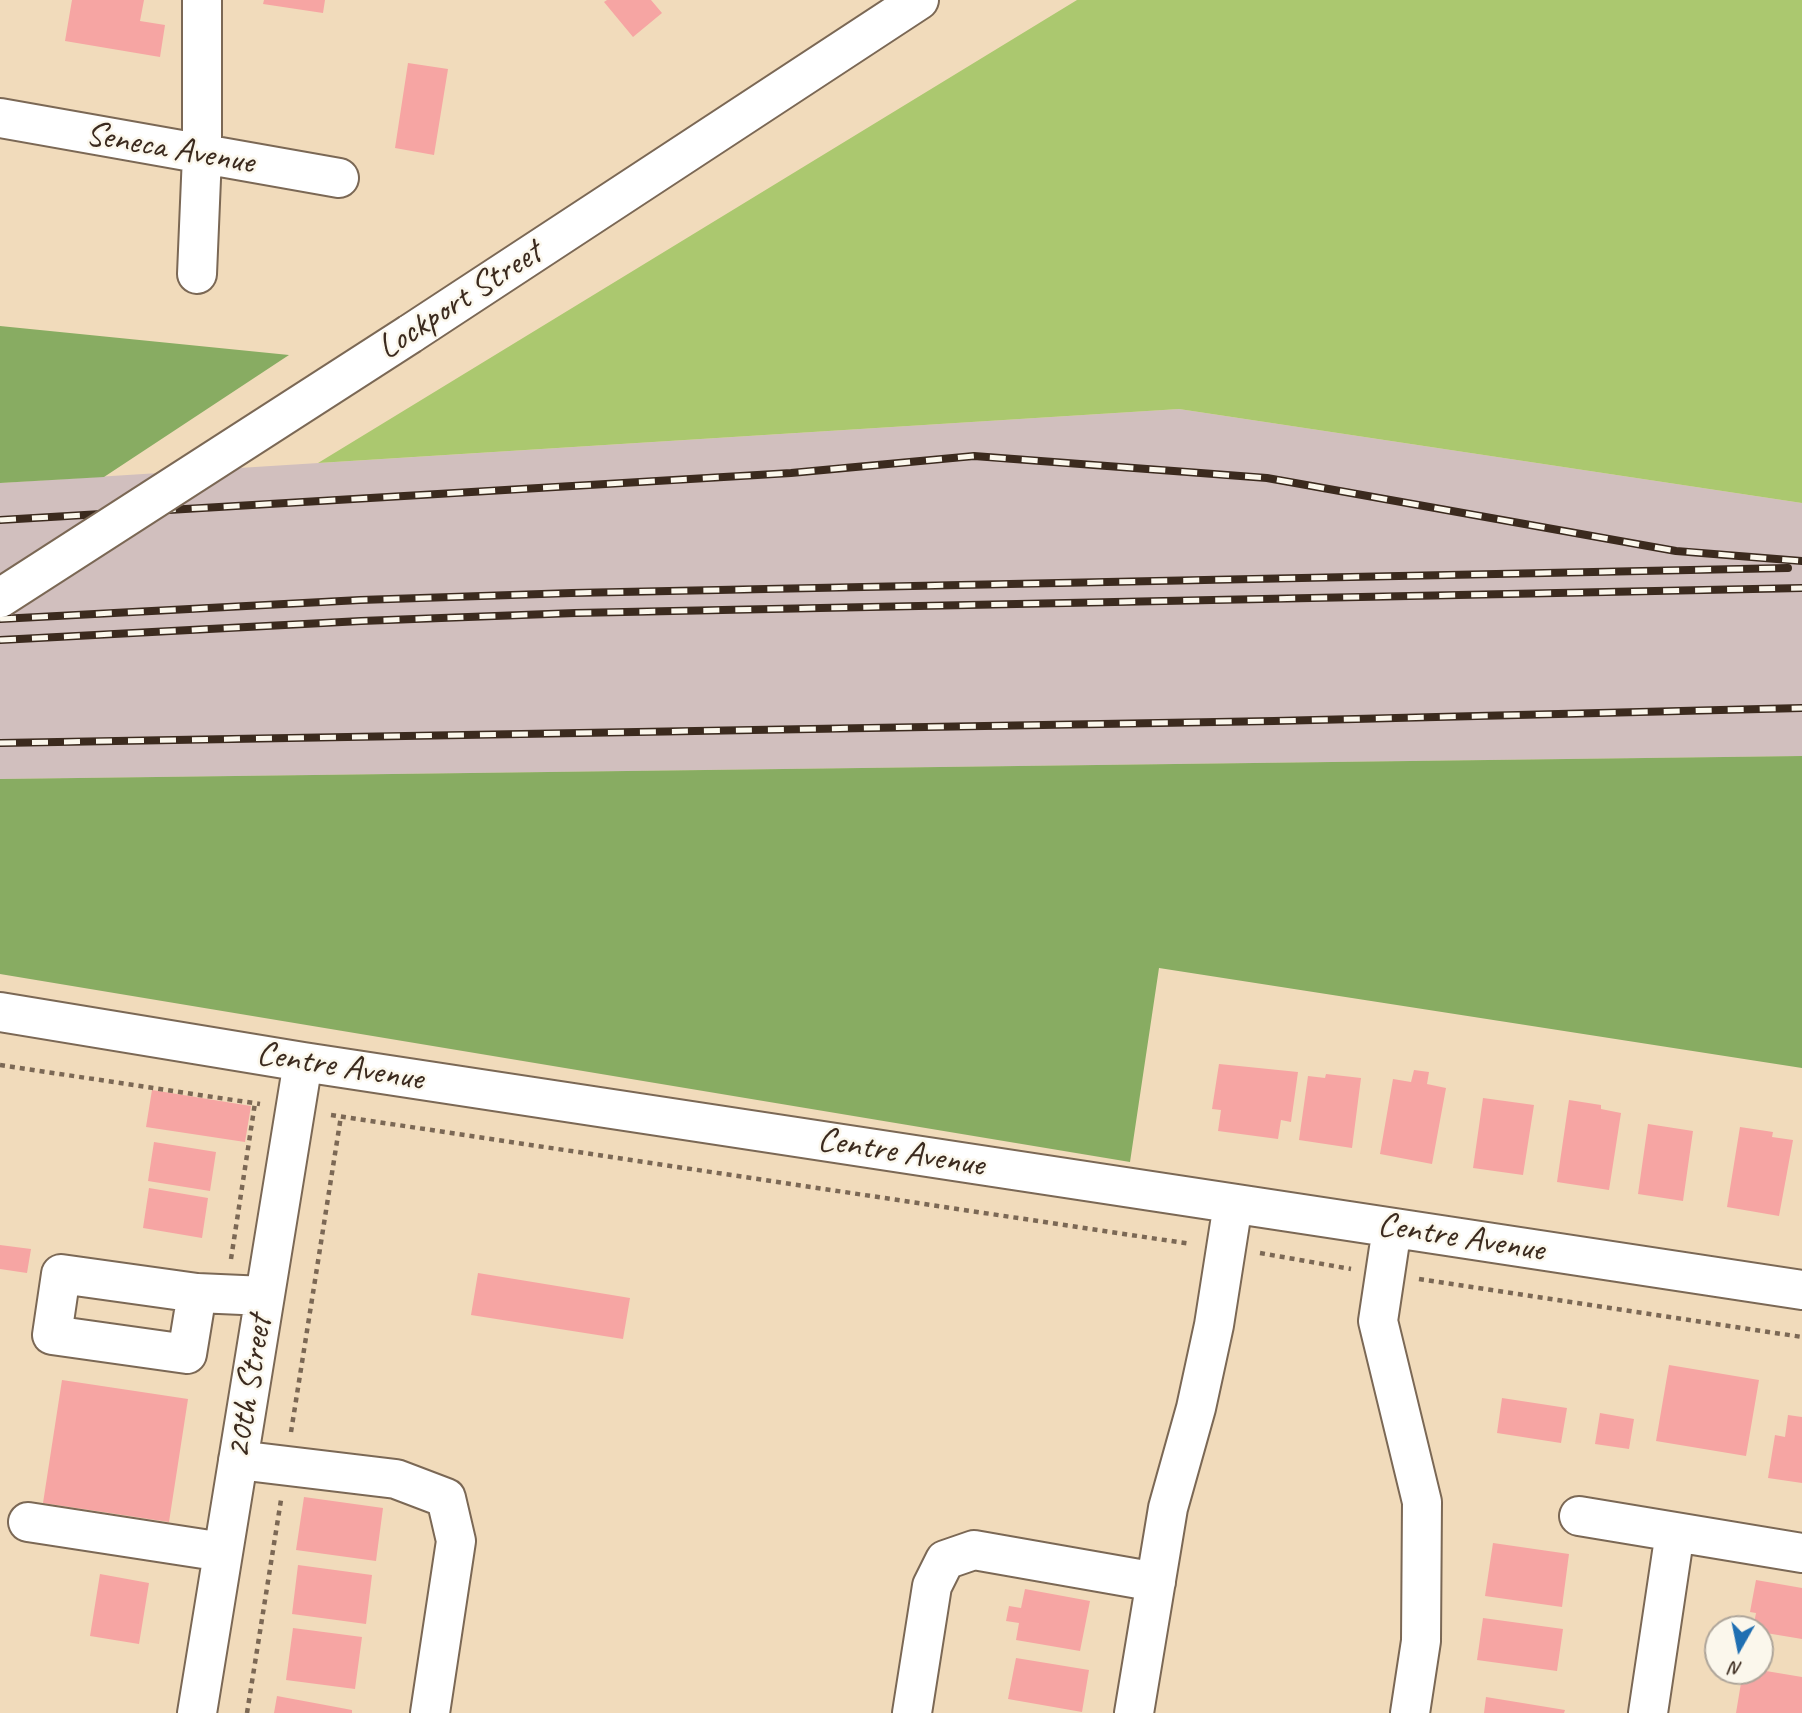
<!DOCTYPE html>
<html>
<head>
<meta charset="utf-8">
<style>
	body { margin:0 }
	#map { position:relative; width:1802px; height:1713px; overflow:hidden; background:#f1dbbb; font-family:Caveat,sans-serif }
	canvas { display:block }
	.north { position:absolute; left:1704px; top:1615px; width:70px; height:70px; box-sizing:border-box; background:#fbf7ec; border:2px solid #aea59a; border-radius:50%; rotate:189deg; font-size:19px; font-weight:700; line-height:28px; text-align:center; color:#3b2a1e }
	.north::after { content:''; display:block; margin:auto; width:24px; height:32px; background:#1f6fb2; clip-path:polygon(50% 0,100% 100%,50% 72%,0 100%) }
</style>
</head>
<body>
<div id="map">
<canvas width="1802" height="1713"></canvas>
<div class="north">N</div>
</div>
<script>
const context = document.querySelector('canvas').getContext('2d');
context.lineJoin = 'round';
function fill(path, color) {
  context.fillStyle = color;
  context.fill(path, 'evenodd');
}
function shape(rows) {
  const path = new Path2D();
  for (const r of rows) {
    path.moveTo(r[0], r[1]);
    for (let i = 2; i < r.length; i += 2) path.lineTo(r[i], r[i + 1]);
  }
  return path;
}
function strokePath(path, color, width, dash) {
  context.strokeStyle = color;
  context.lineWidth = width;
  context.lineCap = dash ? 'butt' : 'round';
  context.setLineDash(dash || []);
  context.stroke(path);
}
function drawText(font, color, halo, rows, align = 'center') {
  context.font = font + ' Caveat,sans-serif';
  context.lineWidth = 5;
  context.setLineDash([]);
  context.textBaseline = 'middle';
  context.strokeStyle = halo;
  context.fillStyle = color;
  for (const [text, x, y, turn = 0] of rows) {
    context.save();
    context.translate(x, y);
    context.rotate((+turn || 0) * Math.PI / 180);
    context.textAlign = isNaN(turn) ? turn : align;
    if (halo) context.strokeText(text, 0, 0);
    context.fillText(text, 0, 0);
    context.restore();
  }
}
fill(shape([
	[1179,409,1802,503,1802,756,0,779,0,483]
]), '#d1bfbe');
fill(shape([
	[1077,0,1802,0,1802,503,1179,409,318,463]
]), '#abc86f');
fill(shape([
	[0,326,289,355,104,477,0,483],
	[1802,756,1802,1068,1159,968,1130,1162,0,974,0,779]
]), '#88ac62');
fill(shape([
	[72,0,144,0,140,21,165,25,160,57,65,41],
	[264,0,325,0,323,13,263,4],
	[607,0,651,0,662,13,633,37,604,2],
	[408,63,448,69,434,155,395,148],
	[1219,1064,1298,1072,1291,1122,1281,1120,1278,1139,1218,1131,1221,1110,1212,1109],
	[1414,1070,1429,1072,1427,1084,1446,1088,1432,1164,1380,1154,1393,1079,1411,1082],
	[1326,1074,1361,1078,1352,1148,1299,1140,1308,1076,1325,1078],
	[152,1090,251,1106,245,1142,146,1127],
	[1483,1098,1534,1105,1523,1175,1473,1168],
	[1569,1100,1601,1105,1601,1109,1621,1113,1609,1190,1557,1182],
	[1648,1124,1693,1131,1683,1201,1638,1194],
	[1740,1127,1773,1132,1772,1137,1793,1140,1779,1216,1727,1207],
	[154,1142,216,1152,210,1191,148,1181],
	[149,1188,208,1198,202,1238,143,1228],
	[0,1245,31,1249,27,1273,0,1269],
	[478,1273,630,1298,623,1339,471,1315],
	[1669,1365,1759,1380,1746,1456,1656,1441],
	[62,1380,188,1399,169,1522,43,1503],
	[1502,1398,1567,1408,1561,1443,1497,1433],
	[1600,1413,1634,1419,1629,1449,1595,1444],
	[1788,1415,1802,1417,1802,1483,1768,1478,1775,1435,1785,1437],
	[304,1497,383,1508,376,1561,296,1550],
	[1493,1543,1569,1554,1562,1607,1485,1596],
	[298,1565,372,1575,366,1624,292,1614],
	[100,1574,149,1583,139,1644,90,1636],
	[1756,1580,1802,1588,1802,1639,1760,1632,1760,1629,1753,1629,1756,1613,1750,1612],
	[1025,1589,1090,1601,1080,1651,1016,1640,1019,1623,1006,1621,1009,1606,1021,1608],
	[1483,1618,1563,1629,1557,1671,1477,1660],
	[293,1628,362,1637,355,1689,286,1680],
	[1016,1658,1089,1670,1082,1712,1008,1699],
	[1760,1670,1802,1677,1802,1713,1736,1713,1743,1671],
	[277,1696,352,1710,352,1713,274,1713],
	[1486,1697,1565,1710,1564,1713,1484,1713]
]), '#f6a5a3');
const minor = shape([
	[0,118,339,178],
	[197,274,202,155,202,0],
	[410,334,919,0],
	[0,1012,303,1062,1802,1290],
	[1392,1228,1378,1321,1422,1502,1421,1641,1410,1713],
	[197,1293,187,1354,52,1335,61,1274,197,1293,265,1296],
	[238,1460,396,1479,446,1498,456,1541,430,1713],
	[1579,1516,1802,1553],
	[28,1522,223,1552],
	[197,1713,303,1062],
	[912,1713,932,1586,945,1560,974,1550,1156,1582],
	[1134,1713,1168,1508,1196,1408,1214,1325,1233,1204],
	[1648,1713,1675,1532]
]);
strokePath(minor, '#7b6855', 42);
strokePath(shape([
	[0,1065,260,1104],
	[331,1115,1191,1244],
	[1260,1253,1351,1269],
	[231,1259,255,1103],
	[1419,1279,1802,1337],
	[291,1432,341,1116],
	[247,1713,281,1500]
]), '#7b6855', 4.5, [5, 5]);
strokePath(minor, '#fff', 38);
const rail = shape([
	[0,520,791,473,974,456,1267,478,1676,551,1802,561],
	[0,619,360,600,572,593,1788,568],
	[0,640,361,621,575,613,1802,588],
	[0,743,1274,721,1802,708]
]);
strokePath(rail, '#3b2a1e', 8);
strokePath(rail, '#fbf7ec', 5, [16]);
const minorBridge = shape([
	[0,598,410,334]
]);
strokePath(minorBridge, '#7b6855', 42, []);
strokePath(minorBridge, '#fff', 38);
drawText('35px', '#3b2a1e', '#fbf7ec', [
	["Seneca Avenue",170,149,10],
	["Lockport Street",460,301,-33],
	["Centre Avenue",340,1067,9],
	["Centre Avenue",901,1153,9],
	["Centre Avenue",1461,1238,9],
	["20th Street",250,1387,-81]
]);
</script>
</body>
</html>
